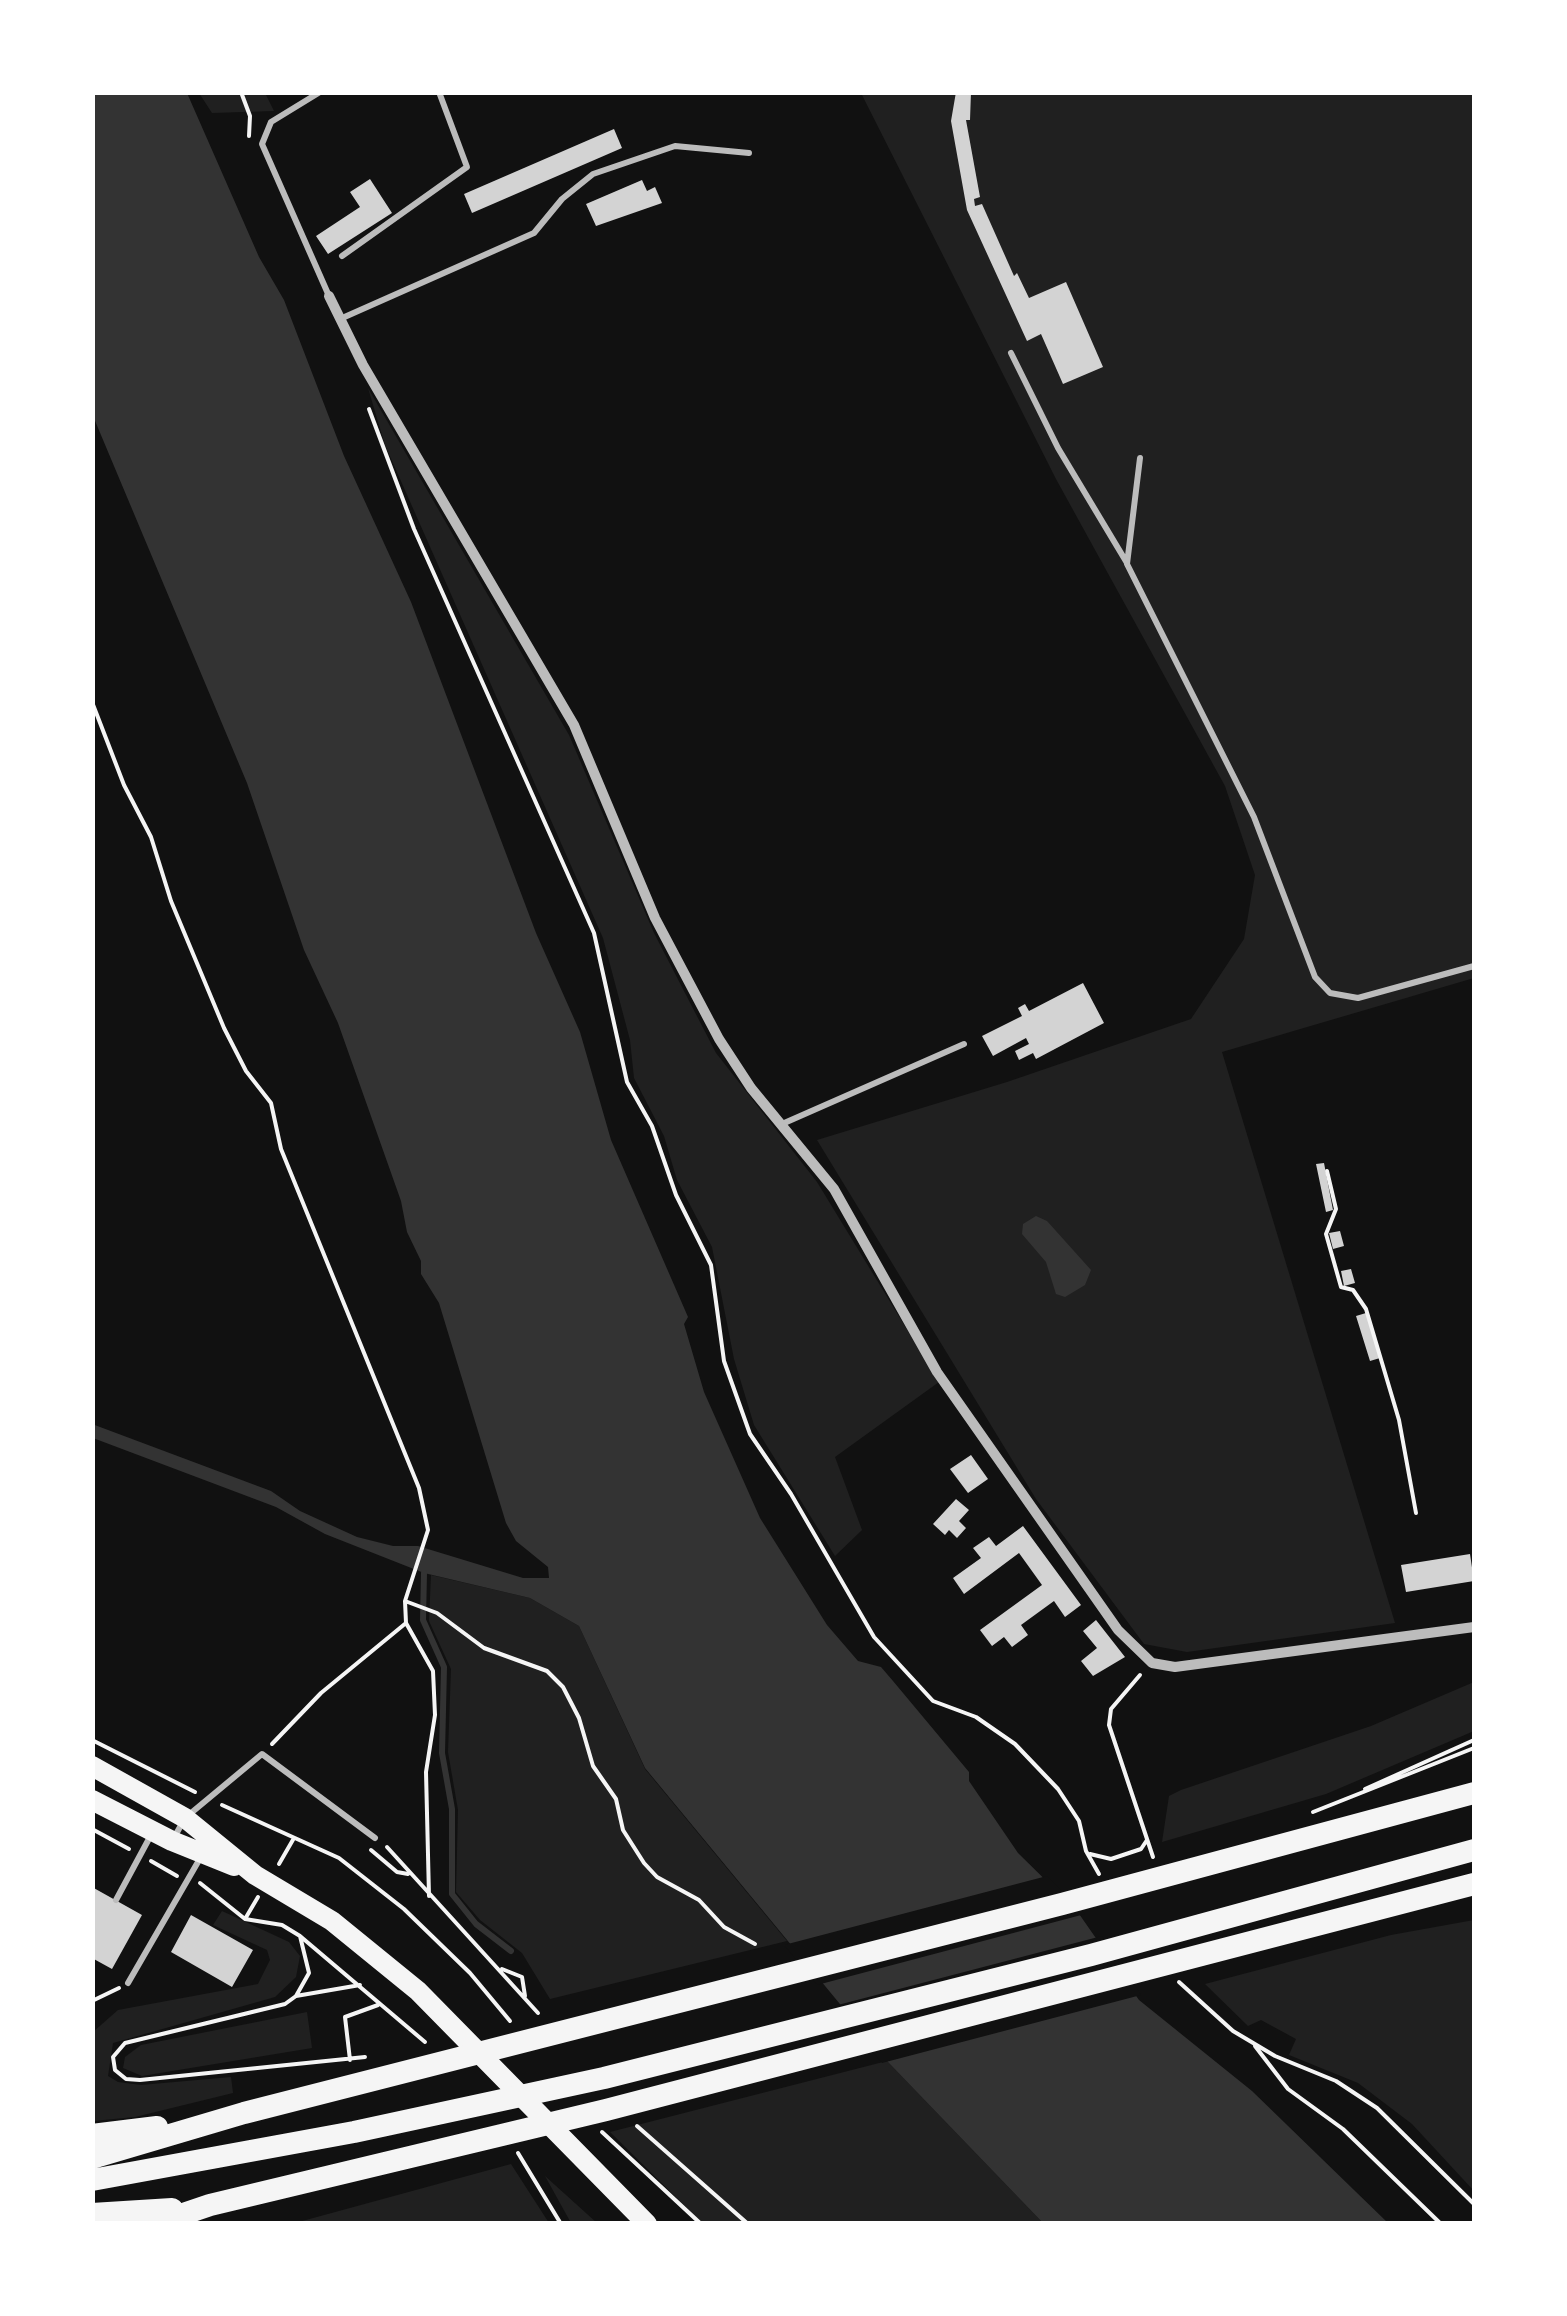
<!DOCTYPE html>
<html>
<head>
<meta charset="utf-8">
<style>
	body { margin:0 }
	#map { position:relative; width:1567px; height:2316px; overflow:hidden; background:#111; font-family:Ubuntu,sans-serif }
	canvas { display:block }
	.frame { position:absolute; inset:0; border:95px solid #fff; pointer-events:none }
</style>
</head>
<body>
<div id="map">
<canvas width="1567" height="2316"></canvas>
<div class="frame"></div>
</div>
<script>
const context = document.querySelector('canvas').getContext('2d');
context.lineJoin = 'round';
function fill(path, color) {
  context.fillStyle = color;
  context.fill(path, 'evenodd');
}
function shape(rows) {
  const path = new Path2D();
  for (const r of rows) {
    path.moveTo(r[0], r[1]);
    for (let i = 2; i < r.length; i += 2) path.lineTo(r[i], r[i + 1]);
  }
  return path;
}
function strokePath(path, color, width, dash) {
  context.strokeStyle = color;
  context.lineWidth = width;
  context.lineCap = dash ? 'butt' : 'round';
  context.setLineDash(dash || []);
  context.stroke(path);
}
fill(shape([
	[199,93,265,93,274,111,212,113],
	[861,93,1474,93,1474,978,1222,1052,1395,1623,1187,1652,1144,1644,1036,1499,817,1140,1007,1082,1191,1019,1244,939,1255,875,1225,786,1056,479],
	[368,388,569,735,654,933,716,1053,817,1182,939,1382,835,1457,862,1530,835,1556,754,1425,734,1359,712,1247,677,1180,664,1136,634,1078,630,1040,603,938,385,445],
	[431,1575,530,1598,579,1626,645,1769,787,1941,550,1999,522,1953,480,1920,456,1892,458,1810,448,1752,451,1669,429,1621],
	[1474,1682,1474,1731,1326,1794,1162,1842,1169,1796,1181,1790,1371,1726],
	[222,1911,289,1942,300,1956,296,1977,275,1997,113,2043,108,2076,118,2082,141,2085,231,2077,233,2093,135,2117,93,2121,93,2032,118,2010,258,1984,270,1960,267,1950,213,1925],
	[1474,1920,1474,2191,1412,2124,1358,2083,1289,2055,1296,2039,1261,2020,1248,2026,1205,1984,1391,1935],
	[307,2012,312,2048,142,2076,123,2068,125,2057,141,2045],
	[887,2061,1043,2223,702,2223,610,2132],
	[511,2164,549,2223,295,2223],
	[545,2176,597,2223,571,2223]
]), '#202020');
fill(shape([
	[93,93,187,93,259,257,284,300,344,456,411,602,536,933,580,1032,611,1140,688,1317,684,1324,704,1392,760,1518,827,1625,858,1661,881,1667,893,1681,969,1772,969,1781,1018,1853,1077,1911,1139,2000,1252,2091,1388,2223,1043,2223,887,2061,645,1768,579,1626,530,1598,424,1573,325,1534,276,1507,93,1438,92,1424,271,1491,300,1511,357,1537,393,1546,418,1546,523,1578,549,1578,548,1567,516,1541,506,1523,439,1303,421,1274,421,1261,407,1232,401,1201,338,1023,304,950,247,783,93,416],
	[1036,1216,1047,1221,1091,1270,1085,1285,1065,1297,1056,1294,1046,1262,1022,1234,1023,1224]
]), '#333');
fill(shape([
	[1047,1876,1085,1914,817,1985,784,1945],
	[1102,1936,1141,1995,882,2063,834,2006]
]), '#111');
strokePath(shape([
	[424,1573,423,1620,444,1667,442,1753,452,1809,452,1894,476,1924,511,1951]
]), '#333', 6);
fill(shape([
	[956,92,971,92,970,120,966,120,980,197,974,199,975,206,982,204,1014,276,1017,273,1029,298,1066,282,1103,367,1063,384,1041,334,1027,341,967,210,951,121],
	[614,129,622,148,472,213,464,194],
	[370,179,392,213,328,254,316,236,360,207,350,192],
	[642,180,647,191,655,187,662,203,596,226,586,204],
	[1083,983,1104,1023,1036,1059,1033,1053,1019,1060,1015,1051,1029,1044,1026,1038,993,1056,982,1036,1022,1016,1018,1008,1025,1004,1029,1011],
	[1324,1163,1333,1210,1326,1212,1316,1164],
	[1340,1231,1344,1246,1333,1249,1329,1233],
	[1351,1269,1355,1283,1344,1286,1341,1271],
	[1366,1313,1380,1358,1370,1361,1356,1316],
	[971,1455,988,1479,968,1493,950,1469],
	[956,1499,969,1510,959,1521,966,1528,957,1538,949,1530,945,1535,933,1524],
	[1023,1526,1081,1605,1065,1617,1054,1601,1021,1625,1028,1635,1012,1647,1004,1637,992,1646,980,1630,1042,1585,1019,1553,964,1594,953,1578,981,1558,973,1548,989,1537,996,1546],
	[1470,1554,1474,1581,1406,1592,1401,1565],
	[1096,1620,1125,1657,1093,1676,1081,1661,1097,1648,1083,1631],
	[92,1887,142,1915,112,1969,92,1958],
	[191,1915,253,1950,232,1987,171,1952]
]), '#d3d3d3');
strokePath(shape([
	[241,92,250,116,249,136],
	[369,409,414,529,594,933,627,1082,652,1126,676,1195,711,1265,724,1361,750,1434,791,1494,874,1637,933,1701,976,1717,1015,1744,1058,1789,1079,1821,1086,1851,1099,1874],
	[92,702,124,785,151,837,171,901,224,1028,246,1071,271,1103,281,1149,419,1488,428,1530,405,1601,406,1623,321,1693,272,1744],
	[1327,1171,1336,1209,1326,1234,1341,1287,1353,1290,1366,1309,1399,1420,1416,1513],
	[405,1601,437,1613,484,1648,547,1671,563,1687,579,1718,593,1766,616,1799,623,1830,644,1863,657,1877,699,1900,724,1927,755,1944],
	[406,1623,433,1671,435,1715,426,1772,429,1896],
	[1140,1675,1111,1709,1109,1725,1153,1857],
	[92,1740,195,1792],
	[1365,1789,1474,1740],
	[222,1805,339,1858,404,1909,470,1973,510,2021],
	[1313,1812,1474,1748],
	[92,1829,129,1849],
	[387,1847,538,2013],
	[371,1850,397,1872,408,1874],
	[1090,1854,1111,1859,1141,1849,1147,1840],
	[151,1861,177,1876],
	[279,1864,294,1838],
	[200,1883,245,1919,282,1925,300,1936,425,2042],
	[245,1919,258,1897],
	[300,1936,309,1973,296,1996,285,2004,125,2043,113,2057,115,2070,126,2079,140,2080,365,2057],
	[502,1969,522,1977,525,1996],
	[1179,1982,1233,2031,1275,2056,1336,2081,1377,2108,1474,2204],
	[296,1996,360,1985],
	[92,2001,119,1988],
	[1255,2046,1288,2089,1343,2129,1441,2224],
	[350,2060,345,2017,378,2005],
	[637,2126,748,2224],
	[602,2132,701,2224],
	[518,2153,561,2224]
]), '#f5f5f5', 4);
strokePath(shape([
	[320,92,271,122,262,144,329,296],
	[342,256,467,167,439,92],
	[340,319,534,233,562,199,593,174,675,146,749,153],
	[1011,353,1058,448,1127,563],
	[1140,458,1127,564,1254,817,1315,977,1330,993,1358,998,1474,966],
	[782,1124,964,1044],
	[175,1836,185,1818,262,1754,375,1838],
	[116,1900,151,1835],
	[128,1983,202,1855]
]), '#bcbcbc', 6);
strokePath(shape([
	[329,296,363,365,574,725,655,918,719,1039,751,1088,834,1189,937,1372,1118,1630,1152,1663,1175,1667,1474,1627]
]), '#bcbcbc', 10);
strokePath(shape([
	[92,1766,185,1818,255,1875,332,1921,418,1991,647,2224],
	[92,1800,172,1841,234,1866]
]), '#f5f5f5', 20);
strokePath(shape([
	[92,2135,157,2127],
	[92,2158,244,2113,1062,1904,1474,1793],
	[92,2180,354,2132,604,2078,1091,1955,1474,1850],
	[92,2214,172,2209],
	[154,2224,210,2205,606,2110,1474,1884]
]), '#f5f5f5', 22);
</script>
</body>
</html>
